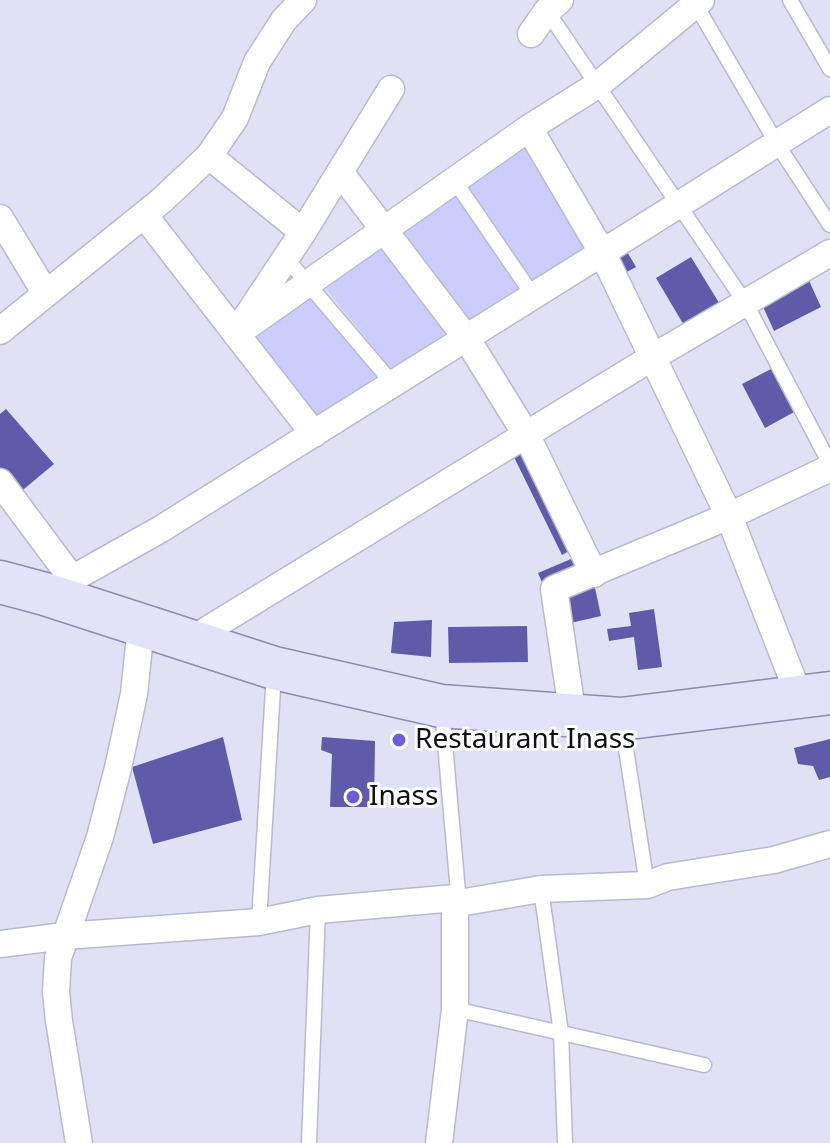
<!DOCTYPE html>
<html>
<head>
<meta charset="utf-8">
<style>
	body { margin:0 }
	canvas { display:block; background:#e1e1f6 }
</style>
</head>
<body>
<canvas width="830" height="1143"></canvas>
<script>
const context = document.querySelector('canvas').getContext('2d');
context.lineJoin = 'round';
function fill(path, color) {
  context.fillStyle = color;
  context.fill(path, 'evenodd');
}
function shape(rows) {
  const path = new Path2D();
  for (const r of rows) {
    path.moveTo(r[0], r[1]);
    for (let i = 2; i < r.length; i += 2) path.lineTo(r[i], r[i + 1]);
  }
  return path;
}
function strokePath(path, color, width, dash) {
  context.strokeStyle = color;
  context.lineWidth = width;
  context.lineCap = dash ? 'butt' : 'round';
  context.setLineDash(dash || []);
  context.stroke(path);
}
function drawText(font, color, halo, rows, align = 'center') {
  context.font = font + ' "Noto Sans",sans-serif';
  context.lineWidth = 6;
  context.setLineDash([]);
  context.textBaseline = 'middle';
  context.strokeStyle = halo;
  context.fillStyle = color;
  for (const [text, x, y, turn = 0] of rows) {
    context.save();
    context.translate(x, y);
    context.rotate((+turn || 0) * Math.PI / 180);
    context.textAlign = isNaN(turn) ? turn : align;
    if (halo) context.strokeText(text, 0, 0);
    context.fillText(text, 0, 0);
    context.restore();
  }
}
fill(shape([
	[523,142,591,248,534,286,467,185],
	[453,192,521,292,469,326,399,234],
	[382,241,456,335,395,374,325,288],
	[309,292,383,382,314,425,248,338]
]), '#cdcdfd');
fill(shape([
	[626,250,636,267,623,274,613,257],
	[691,257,721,306,685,327,656,278],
	[806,274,821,307,774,331,760,300],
	[773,368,796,411,765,428,742,384],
	[6,409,54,464,18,494,0,471,0,414],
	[523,445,574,548,562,555,511,451],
	[578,556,585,570,544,587,538,573],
	[594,583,601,616,566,624,559,591],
	[654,609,662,667,638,670,634,637,609,641,607,629,631,626,629,613],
	[432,620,431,657,391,653,394,622],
	[527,626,528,662,449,663,448,627],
	[223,737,242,820,153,844,132,767],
	[322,737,375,741,374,807,330,807,332,754,321,750],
	[830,739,830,777,819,780,813,766,798,764,794,748]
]), '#605ba8');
const service = shape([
	[693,0,777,144,830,225],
	[790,0,830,69],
	[547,11,746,304,830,464],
	[454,180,534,297],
	[286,258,394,385],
	[442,710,459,903],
	[622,723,647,885],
	[541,889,561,1033,565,1143],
	[259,922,274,672],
	[455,1009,704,1065],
	[309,1143,318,910]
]);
const minor = shape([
	[531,34,547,11,560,0],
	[529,128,602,252,729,516,800,698],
	[209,156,303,232],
	[340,172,467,339,527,436,594,574],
	[144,215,314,434],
	[0,218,46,294],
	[244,321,303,232,391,89],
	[0,331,161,201,209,156,235,118,257,62,284,20,303,0],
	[236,334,529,128,599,84,701,0],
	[0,482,73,580],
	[45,594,161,529,830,110],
	[189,641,653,357,830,253],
	[573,717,554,589,729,516,830,468],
	[0,944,64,936,259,922,318,910,455,898,459,903,541,889,647,885,668,877,774,860,830,844],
	[79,1143,59,1021,56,992,58,958,100,837,118,768,134,694,141,626],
	[439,1143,455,1009,455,898]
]);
const primary = shape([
	[0,582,45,594,274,668,441,706,621,719,830,693]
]);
strokePath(service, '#b9bace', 17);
strokePath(minor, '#b9bace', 29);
strokePath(primary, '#8c8cac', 45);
strokePath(service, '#fff', 14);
strokePath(minor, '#fff', 26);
strokePath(primary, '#e2e2fd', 42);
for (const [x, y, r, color] of [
	[399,740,8,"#6d5ed8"],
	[353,797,8,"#6d5ed8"]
]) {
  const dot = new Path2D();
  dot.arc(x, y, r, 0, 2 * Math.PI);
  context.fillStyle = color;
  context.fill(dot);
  strokePath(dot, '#fff', 3);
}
drawText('28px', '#0f0f16', '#fff', [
	["Restaurant Inass",415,740],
	["Inass",369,797]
], 'left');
</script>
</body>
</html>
